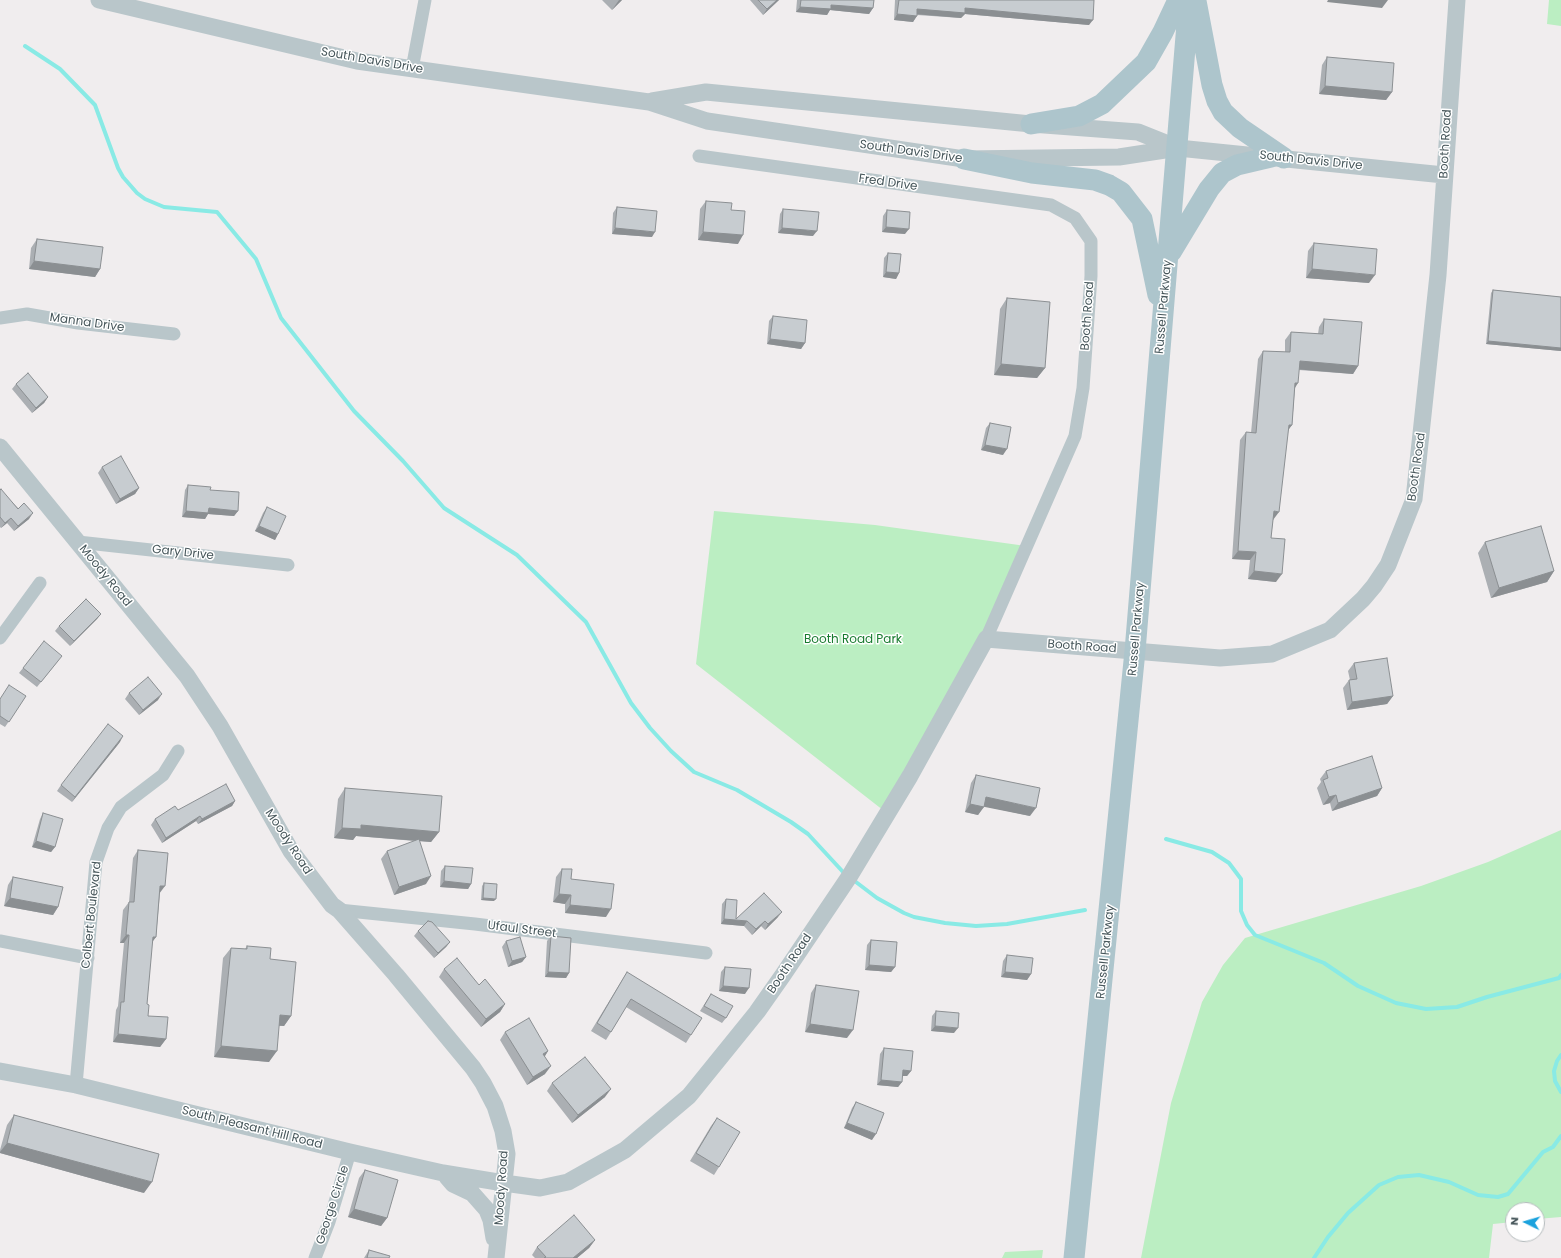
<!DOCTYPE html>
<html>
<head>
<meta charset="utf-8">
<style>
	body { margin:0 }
	#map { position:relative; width:1561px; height:1258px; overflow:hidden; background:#f0edee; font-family:Poppins,sans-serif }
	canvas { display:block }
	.north { position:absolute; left:1505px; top:1202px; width:40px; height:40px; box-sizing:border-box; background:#fff; border:1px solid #b5bbbd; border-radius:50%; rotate:275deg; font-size:11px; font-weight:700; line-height:16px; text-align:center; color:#46565a }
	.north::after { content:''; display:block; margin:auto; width:14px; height:18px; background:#1ba2dd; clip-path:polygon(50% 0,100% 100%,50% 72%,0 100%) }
</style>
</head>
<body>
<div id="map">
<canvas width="1561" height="1258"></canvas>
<div class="north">N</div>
</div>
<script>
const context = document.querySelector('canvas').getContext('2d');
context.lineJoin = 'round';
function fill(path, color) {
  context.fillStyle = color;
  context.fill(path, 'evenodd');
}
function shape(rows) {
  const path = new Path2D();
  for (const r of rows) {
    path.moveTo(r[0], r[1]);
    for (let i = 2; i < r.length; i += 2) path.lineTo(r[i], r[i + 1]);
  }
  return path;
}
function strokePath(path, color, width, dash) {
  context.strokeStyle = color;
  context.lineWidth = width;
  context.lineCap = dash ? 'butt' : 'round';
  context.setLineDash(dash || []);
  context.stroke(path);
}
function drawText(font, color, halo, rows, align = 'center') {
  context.font = font + ' Poppins,sans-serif';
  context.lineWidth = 3;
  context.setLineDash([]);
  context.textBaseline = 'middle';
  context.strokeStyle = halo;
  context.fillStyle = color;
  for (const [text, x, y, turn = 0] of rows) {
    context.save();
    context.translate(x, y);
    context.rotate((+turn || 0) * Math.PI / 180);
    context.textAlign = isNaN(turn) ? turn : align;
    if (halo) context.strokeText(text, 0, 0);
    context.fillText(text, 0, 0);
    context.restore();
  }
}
fill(shape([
	[1549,0,1561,0,1561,26,1547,24],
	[714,511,875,525,1026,546,986,639,888,814,696,664],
	[1561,830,1561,1217,1537,1219,1537,1210,1513,1210,1513,1222,1493,1224,1489,1258,1141,1258,1171,1103,1202,1002,1223,965,1245,938,1421,886,1488,862],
	[1043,1250,1042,1258,1002,1258,1005,1252]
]), '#bbeec2');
strokePath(shape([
	[25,46,60,69,95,105,118,168,123,177,137,193,145,199,164,207,217,212,256,259,281,318,354,411,403,461,444,508,517,555,586,622,631,703,650,728,671,751,694,772,737,790,791,822,808,834,844,873],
	[1166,839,1212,852,1229,863,1241,879,1241,911,1247,925,1255,935,1324,963,1358,986,1396,1003,1426,1009,1457,1007,1487,997,1559,978,1561,975],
	[852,879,877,898,904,913,914,917,945,923,976,926,1007,924,1085,910],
	[1561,1055,1557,1061,1554,1071,1555,1081,1561,1092],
	[1314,1258,1328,1237,1348,1213,1379,1185,1398,1177,1419,1175,1449,1182,1478,1195,1498,1197,1508,1194,1543,1152,1553,1147,1561,1136]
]), '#89eae5', 4);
strokePath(shape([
	[412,69,425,0],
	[699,156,1051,205,1075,218,1091,241,1091,276,1083,388,1075,436,986,639],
	[0,318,27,314,78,323,174,334],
	[78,542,288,565],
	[0,638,40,583],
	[339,910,475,924,706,953],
	[0,941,88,958],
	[76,1085,96,862,108,828,121,807,163,775,178,751],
	[315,1258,329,1222,350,1152]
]), '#b9c6ca', 13);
strokePath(shape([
	[99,0,357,61,649,102,707,121,964,159,1119,157,1178,148,1444,175],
	[652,101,706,92,1031,124,1138,132,1178,148],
	[0,447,187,676,220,726,291,851,332,905,339,910,396,975,473,1068,483,1083,495,1106,503,1131,507,1154,496,1258],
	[0,1071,76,1085,350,1152,443,1173,504,1183,540,1188,568,1182,625,1150,689,1096,757,1012,783,975,849,877,910,776,986,639,1220,658,1272,654,1330,630,1363,599,1374,586,1388,565,1414,499,1438,275,1457,0],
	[447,1177,453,1184,472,1193,487,1210,491,1220,494,1238]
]), '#b9c6ca', 17);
strokePath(shape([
	[1196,1,1212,85,1217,101,1223,112,1240,128,1284,158],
	[1031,124,1079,116,1102,104,1146,62,1163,32,1178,0],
	[964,159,1032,173,1095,180,1109,185,1121,192,1142,219,1158,295],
	[1171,252,1209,189,1222,173,1237,165,1271,157],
	[1074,1258,1135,651,1189,0]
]), '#adc5cc', 21);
fill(shape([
	[602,0,622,0,612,10],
	[750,0,779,0,763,15],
	[797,0,874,0,873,8,869,14,830,10,827,15,796,12],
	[895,0,1094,0,1089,25,965,14,961,18,917,15,913,22,894,20],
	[1327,57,1392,92,1386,100,1319,94,1322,65],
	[706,201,731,210,738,244,698,240,700,209],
	[617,207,652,237,612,234,613,213],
	[783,209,813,236,778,233,780,214],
	[887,210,905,234,882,232,883,216],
	[37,239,100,269,95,277,29,269,31,248],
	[1314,243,1369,283,1306,278,1308,251],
	[888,253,899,273,896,279,883,277,884,258],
	[1493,290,1561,297,1561,351,1486,344,1491,293],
	[1007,298,1045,368,1037,378,994,375,1000,309],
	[773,316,805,343,801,349,767,344,769,321],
	[1324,319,1358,366,1353,374,1299,370,1295,388,1292,425,1288,430,1273,520,1271,538,1276,582,1248,579,1250,560,1232,559,1240,440,1246,432,1251,433,1258,359,1263,351,1285,352,1285,340,1291,332,1318,334,1319,327],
	[16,384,48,397,44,403,32,413,12,389],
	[990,423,1003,455,981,450,986,428],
	[102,467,139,488,135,494,116,504,98,473],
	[188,485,210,490,238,511,234,516,208,514,205,519,182,517,185,490],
	[0,490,29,519,14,531,7,523,1,528,0,527],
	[267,507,278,534,275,540,255,531,263,513],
	[1485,542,1554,571,1547,582,1491,598,1478,553],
	[101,614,97,619,70,646,55,631,59,626],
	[58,661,37,687,19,673,23,668],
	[1354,663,1393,696,1387,704,1347,710,1343,688,1349,680,1350,680,1348,671],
	[129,693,158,700,139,715,125,699],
	[26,696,5,727,0,724,0,698],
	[120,742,72,802,57,791,61,785],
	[1326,771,1382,788,1377,796,1332,811,1330,803,1323,805,1317,788,1321,782,1320,779],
	[976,775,1030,816,984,806,978,815,965,812,971,783],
	[345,788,439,832,431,842,419,841,426,884,394,895,381,859,387,851,415,841,356,836,353,840,334,838,338,799],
	[235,801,232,806,198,824,196,821,162,843,151,825,155,819,178,810],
	[43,813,55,847,51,852,32,847,40,819],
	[138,850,160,893,156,937,152,942,147,1004,148,1016,166,1039,160,1047,113,1042,116,1010,118,1006,124,943,120,943,123,910,129,902,133,858],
	[445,866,471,884,468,889,440,887,441,871],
	[562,869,571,879,606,917,565,913,565,904,553,902,556,877],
	[13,877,58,907,53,915,4,906,8,885],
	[484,883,494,901,481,900,482,886],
	[726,899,736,919,778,917,765,930,761,926,752,935,744,926,721,924,722,904],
	[418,931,450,942,446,947,434,958,414,936],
	[551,936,569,973,566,978,545,977,547,941],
	[871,940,895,967,891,972,865,970,867,945],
	[506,941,526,957,522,962,508,967,502,947],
	[247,946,270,959,291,1016,284,1026,279,1026,269,1062,214,1057,223,958,231,948,245,949],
	[1007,955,1031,974,1027,980,1001,977,1003,961],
	[725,967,745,994,719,991,721,972],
	[444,969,479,985,505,1004,500,1012,481,1027,439,977],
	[627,972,691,1035,686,1043,626,1007,611,1032,606,1040,591,1031,622,980],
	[816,985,847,1038,805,1032,811,993],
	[711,994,726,1018,722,1023,700,1011],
	[936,1011,954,1033,931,1031,932,1016],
	[505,1032,548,1051,545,1056,545,1074,527,1085,500,1040],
	[884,1048,911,1071,907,1076,902,1076,902,1082,898,1087,877,1085,880,1054],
	[552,1083,605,1097,572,1123,547,1091],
	[856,1102,872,1140,844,1128,852,1108],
	[14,1115,144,1193,0,1153,0,1150,7,1125],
	[717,1118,719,1167,714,1175,690,1161,711,1126],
	[365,1170,387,1218,381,1226,348,1217,359,1178],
	[595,1240,589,1248,577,1258,535,1258,532,1255,537,1247],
	[369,1250,389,1258,364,1258]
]), '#abafb3');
fill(shape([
	[619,0,622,0,612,10],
	[777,0,779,0,763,15,767,9],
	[1328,0,1388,0,1382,8,1327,2],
	[831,5,873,8,869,14,830,10,827,15,796,12,800,7],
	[965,8,1093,20,1089,25,965,14,961,18,914,14,917,9],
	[897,14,917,16,913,22,894,20],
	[1325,86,1392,92,1386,100,1319,94],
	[886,227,909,229,905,234,882,232],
	[615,228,655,232,652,237,612,234],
	[782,228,817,231,813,236,778,233],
	[703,232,743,235,738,244,698,240],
	[34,261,100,269,95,277,29,269],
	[1312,269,1375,275,1369,283,1306,278],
	[886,272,899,273,896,279,883,277],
	[770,339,805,343,801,349,767,344],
	[1488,341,1561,348,1561,351,1486,344],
	[1300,361,1358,366,1353,374,1294,369],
	[1001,364,1045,368,1037,378,994,375],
	[1295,383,1298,383,1293,391],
	[48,397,44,403,32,413,36,408],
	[1289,425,1292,425,1286,433],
	[985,445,1007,449,1003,455,981,450],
	[139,488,135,494,116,504,120,499],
	[209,508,238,511,234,516,208,514,205,519,182,517,186,511],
	[1274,511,1279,512,1273,520,1268,519],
	[33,513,29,519,14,531,18,526],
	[11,518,7,523,1,528,5,523],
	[259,526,278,534,275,540,255,531],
	[1238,551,1256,552,1250,560,1232,559],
	[1254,571,1282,574,1276,582,1248,579],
	[1554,571,1547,582,1491,598,1499,588],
	[101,614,97,619,70,646,74,641],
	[162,694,158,700,139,715,143,710],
	[1393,696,1387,704,1347,710,1352,702],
	[123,736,120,742,72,802,75,797],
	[1382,788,1377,796,1332,811,1338,803],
	[1336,795,1330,803,1323,805,1329,797],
	[986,797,1036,808,1030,816,980,806],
	[235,801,232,806,198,824,202,819],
	[970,804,984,807,978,815,965,812],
	[200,816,196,821,162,843,166,838],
	[361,825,439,832,431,842,356,836,353,840,334,838,342,828],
	[36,841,55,847,51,852,32,847],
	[431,876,426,884,394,895,399,887],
	[444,881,471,884,468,889,440,887],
	[160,886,165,886,159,894],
	[559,894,571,895,565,904,553,902],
	[10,898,58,907,53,915,4,906],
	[483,898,496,899,494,901,481,900],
	[570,905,611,909,606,917,565,913],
	[782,912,778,917,765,930,768,924],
	[724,919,747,921,744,926,721,924],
	[765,921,761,926,752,935,756,929],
	[126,935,129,935,124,943,120,943],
	[153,937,156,937,150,945],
	[450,942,446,947,434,958,438,953],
	[526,957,522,962,508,967,512,961],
	[869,965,895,967,891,972,865,970],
	[548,972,569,973,566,978,545,977],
	[1005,972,1031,974,1027,980,1001,977],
	[723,986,749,988,745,994,719,991],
	[505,1004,500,1012,481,1027,486,1019],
	[280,1015,291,1016,284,1026,273,1025],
	[810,1024,853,1030,847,1038,805,1032],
	[935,1026,958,1028,954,1033,931,1031],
	[118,1034,166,1039,160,1047,113,1042],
	[221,1046,277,1051,269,1062,214,1057],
	[548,1051,543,1059,543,1054],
	[551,1066,545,1074,527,1085,533,1077],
	[903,1070,911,1071,907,1076,899,1076],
	[881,1080,902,1082,898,1087,877,1085],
	[611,1089,605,1097,572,1123,578,1115],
	[847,1123,876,1134,872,1140,844,1128],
	[7,1143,152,1182,144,1193,0,1153,0,1152],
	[354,1209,387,1218,381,1226,348,1217],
	[595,1240,589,1248,577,1258,573,1258]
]), '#8b8f92');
const building = shape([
	[758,0,777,0,767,9,758,0],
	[801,0,874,0,873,8,831,5,831,9,800,7,801,0],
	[899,0,1094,0,1093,20,965,8,965,13,917,9,917,16,897,14,899,0],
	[1327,57,1394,63,1392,92,1325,86,1327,57],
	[706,201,732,203,731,210,745,211,743,235,703,232,706,201],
	[617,207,657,211,655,232,615,228,617,207],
	[783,209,819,212,817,231,782,228,783,209],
	[887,210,910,212,909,229,886,227,887,210],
	[37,239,103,247,100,269,34,261,37,239],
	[1314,243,1377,249,1375,275,1312,269,1314,243],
	[888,253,901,254,899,273,886,272,888,253],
	[1493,290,1561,297,1561,348,1488,341,1493,290],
	[1007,298,1050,302,1045,368,1001,364,1007,298],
	[773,316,807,320,805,343,770,339,773,316],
	[1324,319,1362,322,1358,366,1300,361,1298,383,1295,383,1292,425,1289,425,1279,512,1274,511,1271,538,1285,539,1282,574,1254,571,1256,552,1238,551,1246,432,1256,433,1263,351,1290,352,1291,332,1323,334,1324,319],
	[28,373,48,397,36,408,16,384,28,373],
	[990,423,1011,427,1007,449,985,445,990,423],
	[121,456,139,488,120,499,102,467,121,456],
	[188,485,211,487,210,490,239,492,238,511,209,508,208,513,186,511,188,485],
	[1,489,18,509,24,503,33,513,18,526,11,518,5,523,0,517,0,490,1,489],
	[267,507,286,516,278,534,259,526,267,507],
	[1541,526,1554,571,1499,588,1485,542,1541,526],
	[86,599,101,614,74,641,59,626,86,599],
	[44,641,62,656,41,682,23,668,44,641],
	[1387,658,1393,696,1352,702,1349,680,1357,679,1354,663,1387,658],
	[148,677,162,694,143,710,129,693,148,677],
	[9,685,26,696,9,722,0,716,0,699,9,685],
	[108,724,123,736,75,797,61,785,108,724],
	[1372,756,1382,788,1338,803,1336,795,1329,797,1323,780,1328,778,1326,771,1372,756],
	[976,775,1040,788,1036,808,986,797,984,807,970,804,976,775],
	[226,784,235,801,202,819,200,816,166,838,155,819,175,806,178,810,226,784],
	[345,788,442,796,439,832,361,825,361,829,342,828,345,788],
	[43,813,63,819,55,847,36,841,43,813],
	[419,839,431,876,399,887,387,851,419,839],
	[138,850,168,853,165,886,160,886,156,937,153,937,147,1004,149,1005,148,1016,168,1017,166,1039,118,1034,121,1002,124,1002,129,935,126,935,129,902,134,902,138,850],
	[445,866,473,868,471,884,444,881,445,866],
	[562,869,572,869,571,879,614,884,611,909,570,905,571,895,559,894,562,869],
	[13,877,63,887,58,907,10,898,13,877],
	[484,883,497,884,496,899,483,898,484,883],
	[764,893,782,912,768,924,765,921,756,929,747,921,724,919,726,899,737,900,736,919,764,893],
	[428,921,432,922,450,942,438,953,418,931,428,921],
	[551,936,571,938,569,973,548,972,551,936],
	[520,937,526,957,512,961,506,941,520,937],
	[871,940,897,942,895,967,869,965,871,940],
	[247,946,271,948,270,959,296,962,291,1016,280,1015,277,1051,221,1046,231,948,247,949,247,946],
	[1007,955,1033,958,1031,974,1005,972,1007,955],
	[457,958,479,985,485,979,505,1004,486,1019,444,969,457,958],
	[725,967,751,969,749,988,723,986,725,967],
	[627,972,702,1018,691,1035,631,999,611,1032,597,1023,627,972],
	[816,985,859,991,853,1030,810,1024,816,985],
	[711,994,733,1006,726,1018,704,1006,711,994],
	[936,1011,959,1013,958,1028,935,1026,936,1011],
	[529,1018,548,1051,543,1054,551,1066,533,1077,505,1032,529,1018],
	[884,1048,913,1051,911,1071,903,1070,902,1082,881,1080,884,1048],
	[585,1057,611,1089,578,1115,552,1083,585,1057],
	[856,1102,884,1113,876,1134,847,1123,856,1102],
	[14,1115,159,1154,152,1182,7,1143,14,1115],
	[717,1118,740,1132,719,1167,696,1153,717,1118],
	[365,1170,398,1180,387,1218,354,1209,365,1170],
	[574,1215,595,1240,573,1258,544,1258,546,1257,537,1247,574,1215],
	[369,1250,390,1256,389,1258,367,1258,369,1250]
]);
fill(building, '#c7ccd0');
strokePath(building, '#8b8f92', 1);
drawText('12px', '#46565a', '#fff', [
	["South Davis Drive",372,61,10],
	["Booth Road",1446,144,-87],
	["South Davis Drive",911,152,8],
	["South Davis Drive",1311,161,6],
	["Fred Drive",888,183,8],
	["Russell Parkway",1164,307,-85],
	["Booth Road",1088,316,-86],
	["Manna Drive",87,323,8],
	["Booth Road",1417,467,-82],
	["Gary Drive",183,553,6],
	["Moody Road",105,576,51],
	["Russell Parkway",1137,629,-85],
	["Booth Road",1082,647,4],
	["Moody Road",288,842,57],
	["Colbert Boulevard",92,915,-84],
	["Ufaul Street",522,930,7],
	["Russell Parkway",1106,952,-84],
	["Booth Road",790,964,-56],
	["South Pleasant Hill Road",252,1128,14],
	["Moody Road",502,1188,-86],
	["George Circle",333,1205,-72]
]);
drawText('12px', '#187b2f', '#fff', [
	["Booth Road Park",853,640]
]);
</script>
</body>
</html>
